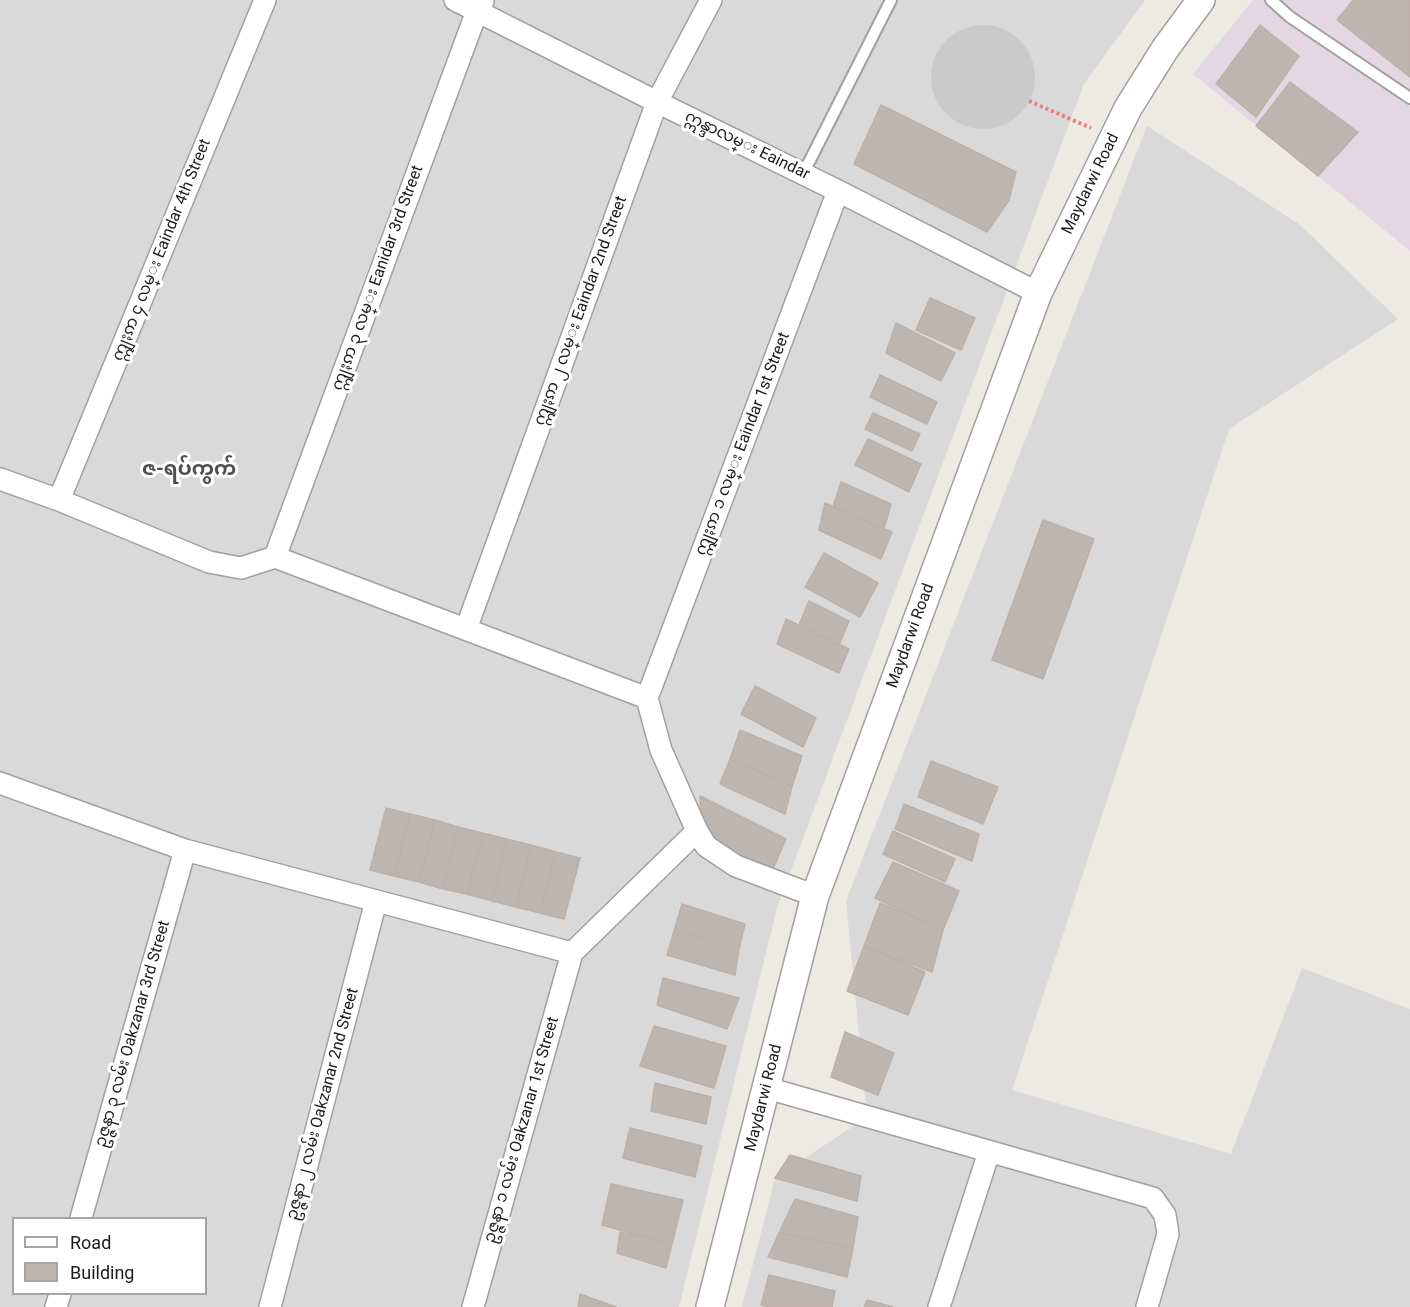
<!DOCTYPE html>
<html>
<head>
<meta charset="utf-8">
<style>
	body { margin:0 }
	#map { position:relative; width:1410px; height:1307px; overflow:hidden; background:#ede9e3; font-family:Roboto,sans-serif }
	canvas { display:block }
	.legend { position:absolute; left:12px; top:1217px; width:195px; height:78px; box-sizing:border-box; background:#fff; border:2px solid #a4a4a4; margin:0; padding:8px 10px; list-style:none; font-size:18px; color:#1c1c1c }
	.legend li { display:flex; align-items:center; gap:12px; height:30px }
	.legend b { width:30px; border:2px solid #a4a4a4 }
</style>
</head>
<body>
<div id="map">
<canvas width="1410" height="1307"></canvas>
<ul class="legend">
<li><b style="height:8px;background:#fff"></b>Road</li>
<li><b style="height:16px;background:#bdb5b0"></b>Building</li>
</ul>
</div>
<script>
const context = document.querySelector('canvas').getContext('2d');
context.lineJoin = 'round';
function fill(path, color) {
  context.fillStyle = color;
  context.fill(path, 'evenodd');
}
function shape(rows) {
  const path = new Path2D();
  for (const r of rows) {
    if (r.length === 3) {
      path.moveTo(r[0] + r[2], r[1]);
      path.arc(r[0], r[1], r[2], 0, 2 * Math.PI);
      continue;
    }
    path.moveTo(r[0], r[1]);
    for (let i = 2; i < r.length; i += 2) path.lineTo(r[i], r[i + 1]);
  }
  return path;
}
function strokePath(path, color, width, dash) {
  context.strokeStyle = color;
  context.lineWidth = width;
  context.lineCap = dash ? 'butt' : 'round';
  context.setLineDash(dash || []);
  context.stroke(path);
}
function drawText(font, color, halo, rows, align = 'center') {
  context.font = font + ' Roboto,"Noto Sans Myanmar",sans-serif';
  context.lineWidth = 6;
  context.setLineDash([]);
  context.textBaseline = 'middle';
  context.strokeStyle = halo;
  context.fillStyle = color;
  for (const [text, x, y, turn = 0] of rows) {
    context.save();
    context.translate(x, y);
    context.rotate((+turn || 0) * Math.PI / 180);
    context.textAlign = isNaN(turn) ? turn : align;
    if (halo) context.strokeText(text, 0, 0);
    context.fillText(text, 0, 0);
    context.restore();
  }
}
fill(shape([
	[0,0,1145,0,1084,84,777,908,679,1307,0,1307],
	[14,1218,206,1218,206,1294,14,1294],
	[1147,126,1299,224,1398,319,1229,429,1012,1090,1231,1154,1302,968,1410,1009,1410,1307,742,1307,775,1178,867,1117,846,901]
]), '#dad9da');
fill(shape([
	[1253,0,1410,0,1410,251,1193,74]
]), '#e5d6e3');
fill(shape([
	[983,77,52]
]), '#cacaca');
const building = shape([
	[1353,0,1410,0,1410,77,1337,20,1353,0],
	[1260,25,1299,56,1256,117,1216,84,1260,25],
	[1290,82,1358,132,1318,176,1256,126,1290,82],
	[881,105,1016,172,1009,200,987,232,854,164,881,105],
	[930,298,975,318,961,350,916,330,930,298],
	[896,323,955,353,941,381,886,353,896,323],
	[880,375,937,402,927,424,870,397,880,375],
	[873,413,920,434,912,451,865,429,873,413],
	[868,439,921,464,909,492,855,465,868,439],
	[841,482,891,504,884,529,833,507,841,482],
	[825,503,892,532,881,559,819,530,825,503],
	[1043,520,1094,539,1043,679,992,660,1043,520],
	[824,553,878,583,860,617,805,587,824,553],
	[809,601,849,621,839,645,799,625,809,601],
	[786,619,849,649,839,673,777,644,786,619],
	[755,686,816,718,803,747,741,714,755,686],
	[740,730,802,756,792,786,730,759,740,730],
	[730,759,792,786,785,814,720,784,730,759],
	[931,761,998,787,983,824,918,797,931,761],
	[700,796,786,839,773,869,702,838,700,796],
	[904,804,979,834,972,861,895,829,904,804],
	[386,808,410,814,394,876,370,870,386,808],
	[410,814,435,820,419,882,394,876,410,814],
	[435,820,458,827,443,889,419,882,435,820],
	[458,827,483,833,467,894,443,889,458,827],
	[893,831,955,859,945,882,883,854,893,831],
	[483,833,507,839,492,901,467,894,483,833],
	[507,839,531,845,516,907,492,901,507,839],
	[531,845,556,852,540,913,516,907,531,845],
	[556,852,580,858,564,919,540,913,556,852],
	[893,862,959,891,943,930,875,898,893,862],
	[880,903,943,930,932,972,864,946,880,903],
	[682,904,745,924,739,949,675,928,682,904],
	[675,928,739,949,735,975,667,955,675,928],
	[864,946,925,972,908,1015,847,991,864,946],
	[663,978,739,998,727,1029,657,1005,663,978],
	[654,1026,726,1046,714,1088,640,1066,654,1026],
	[845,1032,894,1053,878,1095,831,1077,845,1032],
	[655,1083,711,1097,706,1124,651,1111,655,1083],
	[630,1128,702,1146,695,1177,623,1158,630,1128],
	[790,1155,861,1176,857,1201,775,1178,790,1155],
	[611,1184,683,1200,672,1244,602,1225,611,1184],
	[795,1199,858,1217,853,1248,779,1233,795,1199],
	[620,1232,672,1244,666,1268,617,1253,620,1232],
	[779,1233,853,1248,847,1277,768,1257,779,1233],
	[769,1275,835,1291,832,1307,769,1307,761,1305,769,1275],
	[580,1294,616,1307,578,1307,580,1294],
	[867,1300,893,1307,864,1307,867,1300]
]);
fill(building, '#bdb5b0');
strokePath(building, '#bdb0a7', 1.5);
const service = shape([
	[1271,0,1290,17,1410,98],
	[803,174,891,0]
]);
const minor = shape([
	[455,0,657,102,838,191,1038,293],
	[0,479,59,500,209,562,241,568,275,557,647,698],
	[59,500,265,0],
	[275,557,477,11,483,1],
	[466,629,657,102,711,0],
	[647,698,838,191],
	[647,698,661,750,697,831,706,846,736,866,815,896],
	[0,783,185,850,572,953],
	[572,953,697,831],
	[767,1088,1153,1198,1165,1215,1168,1234,1147,1307],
	[81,1218,185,850],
	[56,1307,60,1294],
	[270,1307,376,901],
	[473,1307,572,953],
	[939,1307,989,1152]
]);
const tertiary = shape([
	[710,1307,815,896,1038,293,1128,108,1165,49,1201,0]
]);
strokePath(service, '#a0a0a0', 14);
strokePath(minor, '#a0a0a0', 24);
strokePath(tertiary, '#a0a0a0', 30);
strokePath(shape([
	[1029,101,1091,128]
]), '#eb7f76', 4, [3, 3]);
strokePath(service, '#fff', 10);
strokePath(minor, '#fff', 21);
strokePath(tertiary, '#fff', 27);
drawText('16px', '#1c1c1c', '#fff', [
	["ဣန္ဒာလမ္း Eaindar",747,146,26],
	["Maydarwi Road",1091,184,-64],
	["ဣျႏၵာ ၄ လမ္း Eaindar 4th Street",162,250,-68],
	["ဣျႏၵာ ၃ လမ္း Eanidar 3rd Street",378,278,-70],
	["ဣျႏၵာ ၂ လမ္း Eaindar 2nd Street",581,311,-70],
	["ဣျႏၵာ ၁ လမ္း Eaindar 1st Street",743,444,-69],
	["Maydarwi Road",911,636,-70],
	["ဥဇ္ဇနာ ၃ လမ်း Oakzanar 3rd Street",133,1034,-74],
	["Maydarwi Road",764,1098,-76],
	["ဥဇ္ဇနာ ၂ လမ်း Oakzanar 2nd Street",323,1104,-75],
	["ဥဇ္ဇနာ ၁ လမ်း Oakzanar 1st Street",522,1130,-74]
]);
drawText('bold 20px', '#4f4f4f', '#fff', [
	["ဇ-ရပ်ကွက်",189,470]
]);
</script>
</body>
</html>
